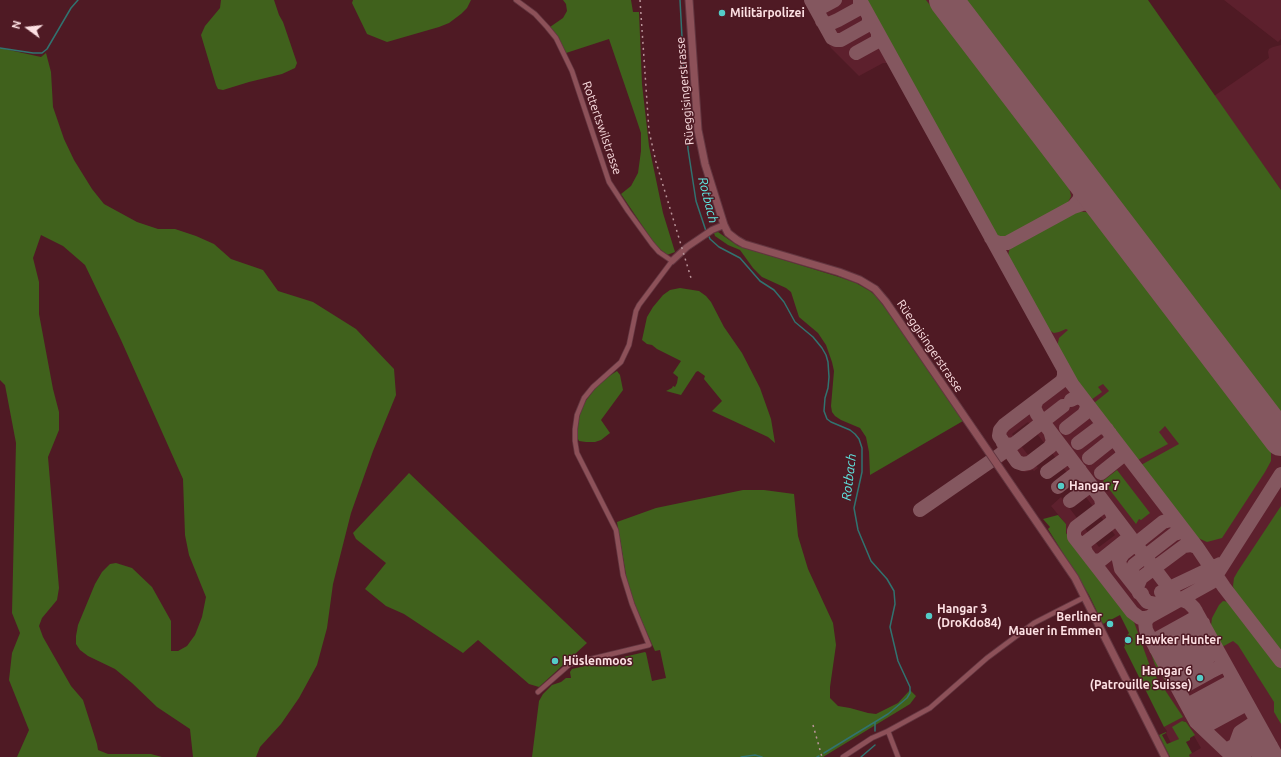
<!DOCTYPE html>
<html>
<head>
<meta charset="utf-8">
<style>
	body { margin:0 }
	#map { position:relative; width:1281px; height:757px; overflow:hidden; background:#4f1a24; font-family:Ubuntu,sans-serif }
	canvas { display:block }
	.north { position:absolute; left:8px; top:8px; width:40px; height:40px; -webkit-text-stroke:3px #4f1a24; paint-order:stroke; rotate:285deg; font-size:11px; font-weight:700; line-height:16px; text-align:center; color:#fde0e3 }
	.north::after { content:''; display:block; margin:auto; width:14px; height:18px; background:#fde0e3; clip-path:polygon(50% 0,100% 100%,50% 72%,0 100%) }
</style>
</head>
<body>
<div id="map">
<canvas width="1281" height="757"></canvas>
<div class="north">N</div>
</div>
<script>
const context = document.querySelector('canvas').getContext('2d');
context.lineJoin = 'round';
function fill(path, color) {
  context.fillStyle = color;
  context.fill(path, 'evenodd');
}
function shape(rows) {
  const path = new Path2D();
  for (const r of rows) {
    path.moveTo(r[0], r[1]);
    for (let i = 2; i < r.length; i += 2) path.lineTo(r[i], r[i + 1]);
  }
  return path;
}
function strokePath(path, color, width, dash) {
  context.strokeStyle = color;
  context.lineWidth = width;
  context.lineCap = dash ? 'butt' : 'round';
  context.setLineDash(dash || []);
  context.stroke(path);
}
function drawText(font, color, halo, rows, align = 'center') {
  context.font = font + ' Ubuntu,sans-serif';
  context.lineWidth = 3;
  context.setLineDash([]);
  context.textBaseline = 'middle';
  context.strokeStyle = halo;
  context.fillStyle = color;
  for (const [text, x, y, turn = 0] of rows) {
    context.save();
    context.translate(x, y);
    context.rotate((+turn || 0) * Math.PI / 180);
    context.textAlign = isNaN(turn) ? turn : align;
    if (halo) context.strokeText(text, 0, 0);
    context.fillText(text, 0, 0);
    context.restore();
  }
}
fill(shape([
	[805,0,965,0,1281,414,1281,757,1190,757,1189,755,1201,748,1186,722,1184,721,1182,721,1179,739,1171,743,1166,733,1167,731,1164,727,1182,717,1151,669,1132,619,1066,533,1066,524,1051,506,1061,497,1099,547,1115,535,1028,422,1012,434,1038,468,1034,471,1033,470,1025,472,1021,471,1009,459,1006,459,1002,463,995,453,995,450,998,447,998,444,993,434,996,427,1053,383,1058,375,1056,364,892,66,888,63,883,63,859,76,831,48],
	[1224,0,1281,0,1281,39,1278,42],
	[1281,45,1281,190,1214,96,1269,58,1268,52,1269,49,1273,47]
]), '#5d202d');
fill(shape([
	[221,0,274,0,279,15,283,22,297,63,295,68,282,74,249,82,223,90,218,89,216,85,201,35,205,26,220,8],
	[353,0,471,0,467,8,461,14,449,23,439,27,387,42,367,34,352,3],
	[563,0,631,0,633,12,639,12,642,84,649,146,663,213,675,252,667,255,656,246,621,194,631,186,638,173,641,151,641,133,636,118,609,39,566,53,557,36,550,27,563,18,567,11,566,4],
	[864,0,926,0,1069,187,1071,196,1067,205,1009,237,1001,237,995,235,991,231],
	[965,0,1148,0,1281,190,1281,414],
	[0,48,41,57,46,53,51,72,53,107,64,139,74,160,92,189,104,204,137,222,158,229,175,229,196,236,214,244,231,259,263,270,278,291,313,302,356,329,394,369,396,395,373,451,351,513,333,584,327,628,317,665,299,698,281,724,260,747,256,757,193,757,190,729,157,707,132,683,115,669,88,656,80,650,76,644,76,636,78,625,95,584,102,572,110,564,116,563,132,568,152,587,171,621,171,651,178,651,187,646,195,635,202,617,206,597,189,555,185,535,183,479,121,340,85,265,63,246,41,235,33,258,39,282,39,314,53,389,59,412,59,430,48,457,59,588,57,600,42,618,39,626,43,637,71,686,83,700,97,744,98,750,108,754,151,754,162,757,17,757,29,730,9,680,12,653,20,633,12,613,16,443,5,385,0,380],
	[1075,211,1086,212,1090,214,1271,451,1271,461,1265,472,1222,538,1207,542,1198,538,1141,465,1179,444,1165,426,1159,432,1168,444,1138,460,1094,403,1109,391,1103,384,1098,387,1102,392,1091,400,1058,353,1057,347,1059,338,1068,330,1066,329,1059,332,1054,333,1045,328,1009,262,1008,256,1009,251,1011,246,1015,243],
	[718,232,738,246,839,277,856,283,870,291,876,296,889,313,963,421,870,475,869,452,866,437,860,428,841,420,835,416,832,412,831,406,834,371,832,362,826,345,818,333,799,317,791,292,786,288,762,277,753,268,740,250,728,245,715,236,714,233],
	[680,288,699,291,706,296,711,302,724,327,742,353,760,388,771,419,775,443,768,437,712,411,722,401,704,379,705,376,698,371,696,372,681,395,666,391,672,388,673,386,675,387,677,383,678,377,673,373,681,361,657,349,652,345,647,344,642,340,647,317,653,307,663,295,670,290],
	[617,371,620,375,623,390,601,420,610,433,601,440,595,442,586,442,579,441,578,439,577,426,580,413,584,403,600,382],
	[1117,470,1150,513,1141,520,1139,519,1136,524,1103,481],
	[409,473,587,643,539,687,529,684,478,640,463,653,404,614,386,606,365,589,386,563,356,539,353,533],
	[743,490,764,490,794,494,798,536,808,569,833,623,836,645,830,687,830,698,838,706,850,708,868,713,876,714,898,703,910,690,916,696,910,704,823,757,532,757,539,701,543,694,552,685,561,682,566,678,571,678,570,672,572,669,645,652,646,653,652,681,666,678,660,650,655,651,635,606,627,581,617,522,656,508],
	[1281,506,1281,654,1240,600,1235,593,1233,586,1234,578,1238,571],
	[1058,515,1066,524,1066,533,1134,622,1151,669,1183,717,1164,727,1124,647,1125,646,1124,639,1129,633,1120,615,1103,624,1089,595,1048,529,1050,527,1043,519],
	[1223,601,1229,602,1232,605,1281,668,1281,724,1274,712,1274,702,1238,645,1233,641,1222,647,1212,631,1211,626,1212,618,1219,605],
	[1146,639,1186,711,1185,711,1155,665],
	[1182,721,1186,722,1195,735,1190,738,1190,740,1186,742,1192,753,1189,755,1190,757,1170,757,1159,735,1166,732,1166,733,1162,735,1167,744,1179,739,1172,727]
]), '#40611c');
strokePath(shape([
	[680,0,688,149,696,201,706,231],
	[0,48,33,53,42,53,47,49,71,8,78,0],
	[708,234,710,239,719,247,740,258,760,281,774,290,784,302,795,322,813,337,822,348,826,355,828,362,829,377,828,388,825,398,824,411,827,419,831,422,850,430,855,434,859,439,862,448,862,472,854,508,858,530,871,561,887,579,894,591,895,604,890,627,898,661,910,687,910,693,907,698,888,714,824,753],
	[875,722,875,731],
	[741,757,755,755,762,757],
	[817,757,819,756],
	[861,757,875,745]
]), '#317370', 1.5);
strokePath(shape([
	[811,0,832,38,836,40,841,40,866,26,869,23,869,17],
	[860,0,1072,384,1197,547,1224,587,1281,661],
	[814,5,818,7,822,7,835,0],
	[822,21,826,23,829,24,838,20,858,9,860,5,860,1],
	[856,53,876,42,878,39,878,34],
	[1073,207,1079,200,1082,190,1081,182,1079,175],
	[991,238,994,241,999,243,1007,243,1073,207,1082,204,1091,203,1098,206,1112,219],
	[1037,400,1034,407,1037,414,1176,597,1189,603,1194,608,1277,757],
	[1066,428,1084,414,1087,408,1086,403,1083,399,1077,397,1071,400],
	[1276,433,1281,436],
	[1051,434,1053,441,1050,447,1029,463,1023,464,1017,462,999,436,1000,430,1004,425,1062,381,1064,376,1064,371],
	[1003,443,1008,445,1014,444,1063,406],
	[1078,443,1098,428,1102,427,1107,429],
	[1089,458,1109,442,1111,438,1110,433],
	[1047,472,1069,456],
	[1101,473,1121,457,1123,452,1121,448],
	[1058,487,1080,470],
	[1101,499,1102,504,1101,508,1076,527,1074,531,1074,537,1132,612,1140,618,1145,618,1149,617],
	[1070,501,1091,485],
	[920,510,1001,454,1005,450,1005,446],
	[1086,552,1084,547,1086,542,1112,522,1114,519,1112,513],
	[1091,559,1095,561,1101,560,1126,540],
	[1131,582,1130,574,1134,565,1174,534,1181,532,1187,535],
	[1161,592,1220,564],
	[1142,594,1139,593,1137,587,1141,578,1184,546,1191,545,1197,547],
	[1168,598,1156,604,1147,602,1121,569,1119,560,1123,554,1163,522,1170,520,1178,523],
	[1149,637,1155,640,1193,619,1196,615,1196,611],
	[1156,649,1161,652,1190,636,1199,631,1202,628,1203,623],
	[1163,661,1168,664,1197,648,1208,641,1209,635],
	[1169,673,1175,676,1204,660,1215,653,1216,648],
	[1176,685,1181,688,1210,672,1220,667,1222,663,1222,659],
	[1185,701,1187,703,1191,703,1228,683,1231,680,1231,675],
	[1191,713,1194,715,1198,715,1235,695,1238,690,1238,687],
	[1201,726,1204,727,1241,707,1244,703,1244,698],
	[1234,746,1236,743,1240,732,1255,722,1256,720],
	[1226,750,1260,732,1261,728],
	[1233,757,1196,722,1146,630,1145,622,1149,617,1212,582,1281,474],
	[1237,757,1265,741,1266,738],
	[1259,757,1270,751,1271,746]
]), '#84575f', 14);
strokePath(shape([
	[946,0,1281,439]
]), '#84575f', 34);
const minor = shape([
	[516,0,535,14,547,27,556,38,572,71,609,182,628,211,652,244,659,252,672,261,639,305,636,311,629,345,621,362,593,387,584,398,577,415,575,429,575,441,577,453,616,530,623,575,632,604,649,645,570,664,538,692],
	[843,757,872,738,888,731],
	[898,757,888,731,930,708,987,658,1034,623,1085,597]
]);
const tertiary = shape([
	[672,261,687,247,712,230,724,225]
]);
const secondary = shape([
	[689,0,698,130,705,164,724,225,728,233,737,240,744,244,839,272,860,280,875,289,886,302,1075,578,1165,757]
]);
strokePath(minor, '#633640', 6);
strokePath(tertiary, '#633640', 8);
strokePath(secondary, '#633640', 9);
strokePath(minor, '#8d5159', 4.5);
strokePath(tertiary, '#8d5159', 6);
strokePath(secondary, '#8d5159', 7);
strokePath(shape([
	[640,0,649,131,656,162,691,278],
	[813,725,822,757]
]), '#ba949a', 1.5, [2, 4]);
for (const [x, y, r, color] of [
	[722,13,4,"#54cdc8"],
	[1061,486,4,"#54cdc8"],
	[929,616,4,"#54cdc8"],
	[1110,624,4,"#54cdc8"],
	[1128,640,4,"#54cdc8"],
	[555,661,4,"#54cdc8"],
	[1200,678,4,"#54cdc8"]
]) {
  const dot = new Path2D();
  dot.arc(x, y, r, 0, 2 * Math.PI);
  context.fillStyle = color;
  context.fill(dot);
  strokePath(dot, '#4f1a24', 1.5);
}
drawText('bold 12px', '#fde0e3', '#4f1a24', [
	["Militärpolizei",730,13],
	["Hangar 7",1069,486],
	["Hangar 3",937,609],
	["(DroKdo84)",937,623],
	["Berliner",1102,617,"right"],
	["Mauer in Emmen",1102,631,"right"],
	["Hawker Hunter",1136,640],
	["Hüslenmoos",563,661],
	["Hangar 6",1192,671,"right"],
	["(Patrouille Suisse)",1192,685,"right"]
], 'left');
drawText('12px', '#fde0e3', '#4f1a24', [
	["Rüeggisingerstrasse",685,91,-95],
	["Rottertswilstrasse",602,128,71],
	["Rüeggisingerstrasse",930,346,56]
]);
drawText('italic 13px', '#5fe8e2', '#4f1a24', [
	["Rotbach",708,200,76],
	["Rotbach",849,477,-83]
]);
</script>
</body>
</html>
